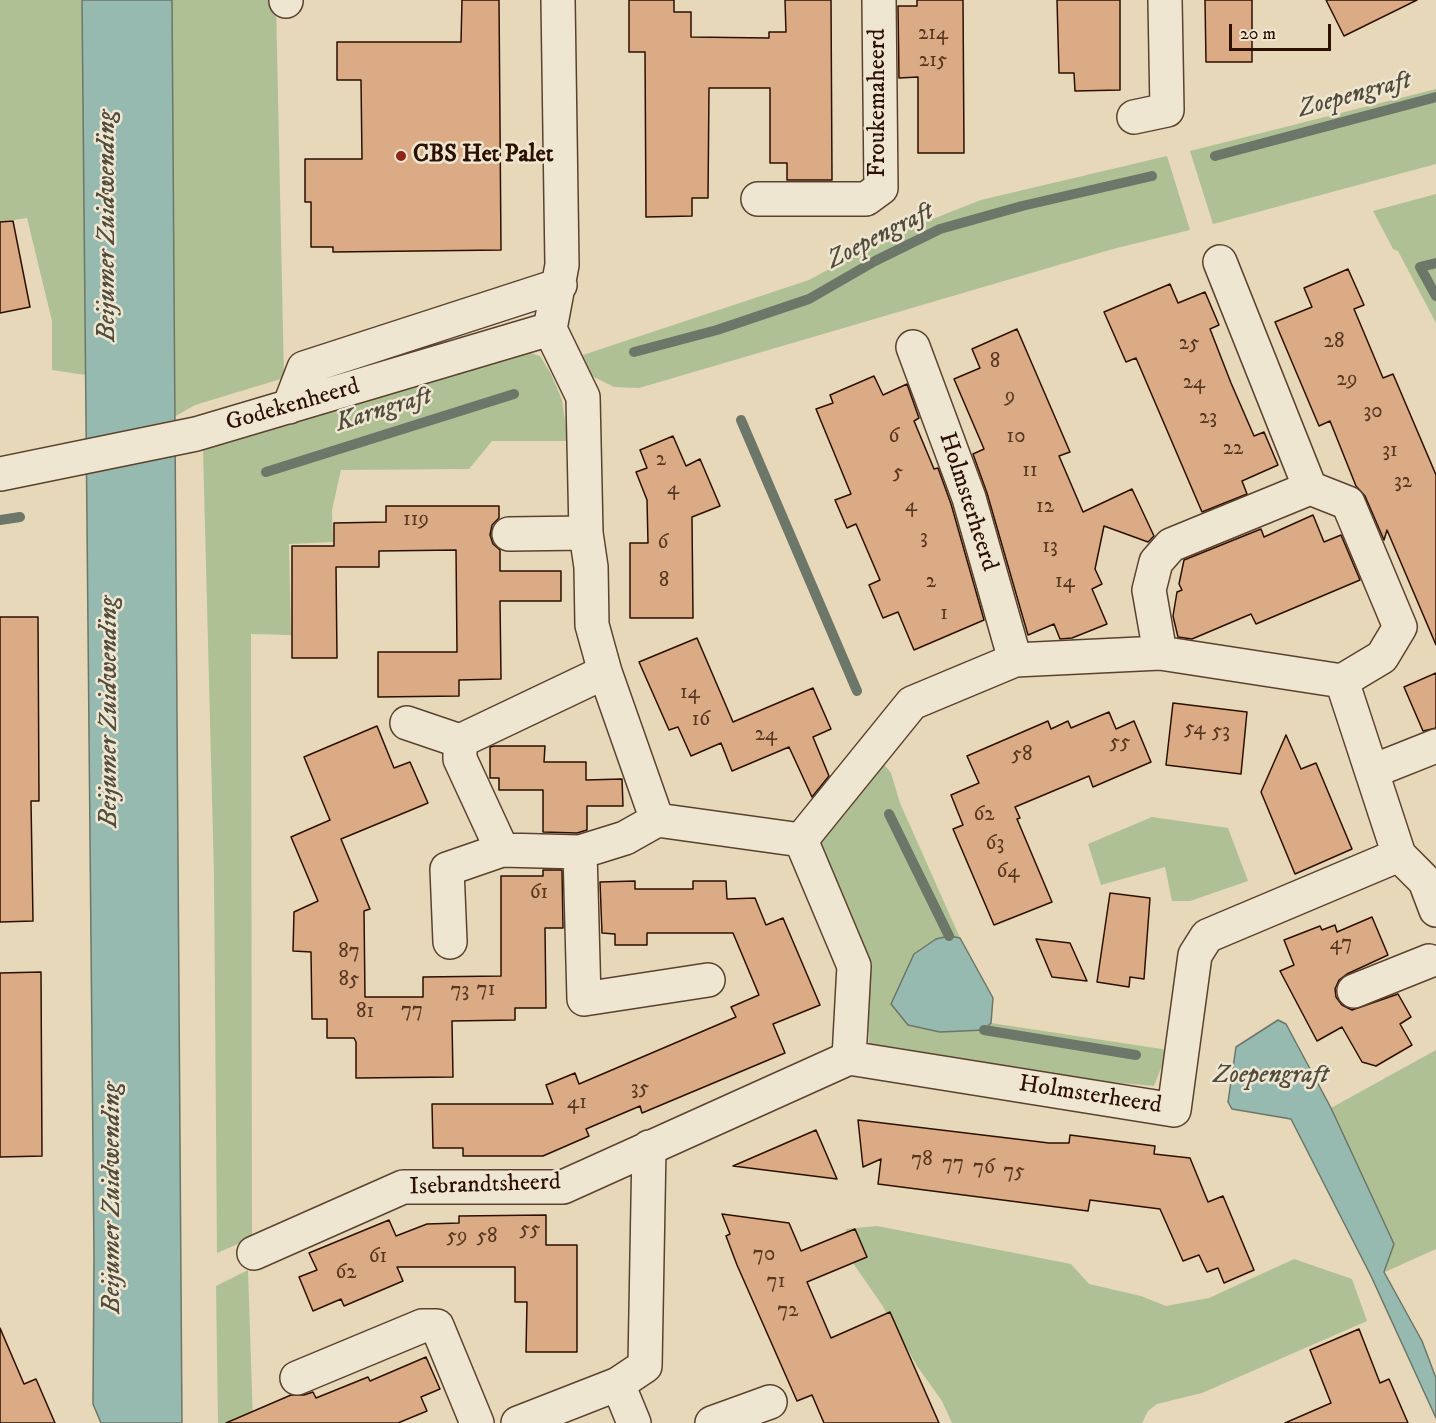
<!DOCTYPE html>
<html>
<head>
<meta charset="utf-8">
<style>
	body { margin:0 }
	#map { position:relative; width:1436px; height:1423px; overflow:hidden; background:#e6d8b9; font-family:"IM FELL DW Pica",serif }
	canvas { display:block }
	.scale { position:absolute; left:1229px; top:24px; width:102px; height:27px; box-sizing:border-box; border:3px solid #2d1000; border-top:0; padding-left:8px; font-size:18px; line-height:21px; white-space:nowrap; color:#2d1000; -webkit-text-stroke:4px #efe6d2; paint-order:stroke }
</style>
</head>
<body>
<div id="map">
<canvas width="1436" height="1423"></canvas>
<div class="scale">20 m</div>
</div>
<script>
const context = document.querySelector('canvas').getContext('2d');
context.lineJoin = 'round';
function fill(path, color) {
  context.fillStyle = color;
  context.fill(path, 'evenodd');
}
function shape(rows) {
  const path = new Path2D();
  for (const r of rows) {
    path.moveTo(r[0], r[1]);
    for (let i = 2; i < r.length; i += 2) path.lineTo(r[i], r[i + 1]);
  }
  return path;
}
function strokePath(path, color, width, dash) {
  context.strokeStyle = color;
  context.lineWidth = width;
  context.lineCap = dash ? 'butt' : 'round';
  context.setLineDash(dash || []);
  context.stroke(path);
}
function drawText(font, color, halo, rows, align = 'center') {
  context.font = font + ' "IM FELL DW Pica",serif';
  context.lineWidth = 5;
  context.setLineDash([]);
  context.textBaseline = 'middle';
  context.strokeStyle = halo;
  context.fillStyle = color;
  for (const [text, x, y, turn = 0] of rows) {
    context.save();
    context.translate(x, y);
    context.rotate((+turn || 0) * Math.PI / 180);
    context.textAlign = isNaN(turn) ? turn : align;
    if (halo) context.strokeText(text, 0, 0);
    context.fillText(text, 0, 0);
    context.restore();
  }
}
fill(shape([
	[0,0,82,0,86,375,52,370,52,321,27,218,0,222],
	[172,0,268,0,268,3,276,3,284,378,195,405,174,417],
	[1436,89,1436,164,1213,224,1190,151],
	[1167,156,1190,230,1113,249,639,388,614,387,592,376,583,355,809,280,892,235,981,200],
	[1436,194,1436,323,1398,251,1393,249,1373,211],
	[517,349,540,356,551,374,562,400,568,441,492,441,469,469,341,470,332,510,333,542,289,544,291,635,251,634,252,1238,217,1253,214,875,203,449,378,396],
	[880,760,891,773,900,803,960,938,949,936,984,1030,991,1023,1168,1050,1154,1086,1056,1077,869,1050,868,980,819,846],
	[1152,817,1228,828,1248,881,1190,901,1172,901,1165,867,1101,885,1088,844],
	[1436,1050,1436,1249,1385,1272,1394,1244,1331,1108],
	[877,1226,1071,1264,1089,1284,1141,1296,1166,1306,1209,1298,1294,1259,1352,1279,1367,1321,1202,1393,1157,1404,1148,1411,1142,1423,952,1423,942,1401,917,1366,882,1305,844,1250,846,1229],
	[248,1270,253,1423,218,1423,216,1286]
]), '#afc094');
const water = shape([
	[82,0,172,0,182,1423,101,1423,93,1404,94,1255,82,0],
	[949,936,960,938,993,998,991,1023,984,1030,940,1032,908,1025,891,1004,914,954,936,939,949,936],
	[1278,1020,1286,1024,1331,1108,1394,1244,1384,1272,1422,1341,1436,1378,1436,1418,1371,1276,1291,1119,1232,1109,1228,1102,1236,1047,1278,1020]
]);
fill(water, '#96baaf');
strokePath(water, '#6c7669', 1.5);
strokePath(shape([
	[1215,156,1436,97],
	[1436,263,1420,267,1436,296],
	[634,352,717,330,809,299,875,261,940,229,1022,206,1152,176],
	[741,420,857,691],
	[266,472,514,394],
	[0,520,20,517],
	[889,814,949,936],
	[984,1030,1136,1055]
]), '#6c7669', 10);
const building = shape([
	[462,0,499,0,501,250,333,252,333,247,311,247,311,202,305,202,305,159,362,159,361,80,337,80,337,42,461,42,462,0],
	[629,0,674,0,674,12,691,12,691,37,769,38,769,32,786,32,785,0,831,0,832,180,787,180,787,163,770,163,770,88,709,88,708,198,692,198,692,216,646,217,645,52,629,52,629,0],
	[917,0,963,0,964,153,918,153,918,77,899,78,898,6,917,6,917,0],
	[1057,0,1120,0,1120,90,1075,91,1074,73,1059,73,1057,0],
	[1205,0,1252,0,1252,62,1206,62,1205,0],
	[1326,0,1417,0,1344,36,1326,0],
	[13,221,30,307,0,313,0,222,13,221],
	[1348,269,1364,305,1354,309,1383,378,1393,374,1436,475,1436,645,1387,530,1384,540,1365,496,1356,486,1330,421,1319,426,1275,322,1312,307,1304,288,1348,269],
	[1170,284,1178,303,1205,292,1219,325,1210,329,1231,383,1254,436,1264,432,1278,465,1242,481,1247,494,1202,512,1136,358,1126,362,1104,312,1170,284],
	[1017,329,1070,452,1059,456,1083,512,1132,489,1154,536,1148,542,1104,526,1095,569,1102,584,1092,589,1107,624,1072,638,1060,639,1054,624,1028,635,987,493,973,454,984,449,954,379,980,368,972,349,1017,329],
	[874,376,883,395,907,384,919,418,914,421,934,469,938,468,951,504,984,620,914,650,898,612,883,618,869,585,880,580,856,524,847,528,835,500,851,494,816,409,833,403,830,395,874,376],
	[673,436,686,466,700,459,720,506,692,517,693,618,630,618,630,543,648,543,647,500,636,472,647,468,640,450,673,436],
	[386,506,499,506,499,518,492,525,490,535,493,544,500,550,500,571,561,571,561,601,500,601,501,679,459,680,459,696,378,697,378,652,457,652,456,550,379,551,379,567,336,567,337,658,292,658,292,546,334,546,334,523,386,522,386,506],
	[1313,515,1324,542,1341,535,1360,580,1256,624,1251,614,1192,639,1178,637,1173,616,1177,592,1182,590,1179,584,1184,560,1261,529,1264,537,1313,515],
	[0,617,38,617,39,801,31,801,33,921,0,922,0,617],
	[697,638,733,722,813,688,831,729,813,737,829,776,812,797,789,747,732,771,721,743,691,756,678,727,669,730,639,662,697,638],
	[1436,673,1436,728,1423,731,1404,687,1436,673],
	[1173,703,1247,712,1241,774,1166,765,1173,703],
	[1109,712,1116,729,1134,721,1151,762,1093,787,1089,776,1015,807,1020,818,1017,819,1052,902,994,925,953,829,963,825,951,795,979,783,967,756,1048,721,1051,729,1068,721,1071,728,1109,712],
	[377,726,394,768,410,762,428,803,341,839,370,909,364,911,365,997,423,997,423,977,501,976,501,876,543,876,543,870,562,870,563,928,545,928,546,1008,515,1008,515,1020,452,1021,453,1077,356,1078,356,1042,354,1038,327,1038,327,1019,312,1019,311,952,293,951,294,912,318,901,291,837,330,820,304,757,377,726],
	[1286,735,1301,769,1316,763,1352,849,1295,874,1261,792,1286,735],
	[494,746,545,746,544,762,586,762,586,780,622,779,623,806,587,806,587,830,577,833,543,832,543,790,499,790,499,778,490,778,490,747,494,746],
	[635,881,635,889,693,889,693,881,726,881,727,899,755,898,766,925,783,918,820,1005,773,1024,785,1053,642,1113,640,1106,586,1129,589,1136,543,1156,463,1156,463,1148,433,1148,432,1104,553,1104,546,1085,575,1073,579,1084,736,1017,731,1007,759,995,733,933,647,933,647,945,615,945,615,934,602,933,600,882,635,881],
	[1110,893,1150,898,1144,979,1130,977,1129,987,1097,982,1110,893],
	[1372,917,1388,955,1347,974,1339,980,1335,989,1336,997,1342,1005,1352,1010,1398,994,1411,1017,1400,1024,1412,1045,1376,1066,1362,1062,1342,1027,1317,1041,1280,971,1294,965,1284,940,1320,926,1322,930,1335,925,1337,932,1372,917],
	[1036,939,1070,943,1087,981,1052,977,1036,939],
	[41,972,42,1156,0,1157,0,973,41,972],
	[858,1120,1049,1143,1069,1143,1070,1135,1155,1146,1154,1154,1190,1158,1208,1202,1223,1196,1254,1270,1224,1283,1218,1268,1207,1272,1199,1255,1183,1261,1160,1209,1090,1200,1088,1211,878,1184,881,1159,863,1167,858,1120],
	[816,1130,837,1179,733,1166,816,1130],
	[722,1214,789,1223,801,1251,855,1229,867,1257,807,1282,831,1338,890,1312,939,1423,824,1423,812,1395,797,1401,737,1265,726,1236,730,1234,722,1214],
	[546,1215,546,1245,577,1245,577,1352,526,1352,527,1302,515,1302,515,1267,397,1267,403,1281,344,1306,341,1299,313,1311,299,1277,317,1270,309,1253,389,1220,396,1236,427,1224,459,1223,459,1216,546,1215],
	[0,1328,24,1384,36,1379,55,1423,0,1423,0,1328],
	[1359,1329,1380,1383,1389,1379,1408,1423,1285,1423,1331,1403,1310,1350,1359,1329],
	[426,1357,440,1389,421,1397,427,1411,398,1423,226,1423,291,1395,304,1395,313,1392,316,1398,368,1377,370,1381,426,1357]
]);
fill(building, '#dbab85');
strokePath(building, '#2d1000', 1.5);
const minor = shape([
	[286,0,286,1],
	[1134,117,1167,110,1165,0],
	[758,199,866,199,881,188,879,0],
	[1220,262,1310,488],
	[550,329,583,397,586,533,591,567,592,625,605,672,657,820,801,840,912,703,1015,660,1160,653,1342,681],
	[550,329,562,265,558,0],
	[913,347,969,498,1015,660],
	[289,407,304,368,560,285],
	[0,474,196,434,550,329],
	[509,534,586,533],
	[407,723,460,741],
	[1373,771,1436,746],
	[801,840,854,966,849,1058,1174,1110,1195,955,1207,936,1399,855,1342,681,1382,657,1400,627,1348,503,1310,488,1171,545,1156,562,1149,590,1160,653],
	[502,850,580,852,625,838,657,820],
	[580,852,584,999,708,980],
	[1399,855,1425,881,1436,910],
	[450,942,447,869,502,850,460,759,460,741,605,672],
	[1354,991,1429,961],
	[254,1253,403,1187,563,1187,849,1058],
	[297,1378,422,1326,437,1326,477,1423],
	[618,1384,634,1423],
	[518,1423,618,1384,645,1366,649,1147],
	[712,1423,770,1402]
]);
strokePath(minor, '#5b422e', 36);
strokePath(minor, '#efe6d2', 33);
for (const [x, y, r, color] of [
	[401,156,6,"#8f2418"]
]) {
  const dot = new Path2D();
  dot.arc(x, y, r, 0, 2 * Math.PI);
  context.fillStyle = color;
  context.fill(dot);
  strokePath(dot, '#efe6d2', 2);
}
drawText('21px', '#583721', null, [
	["214",933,35],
	["215",933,62],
	["28",1334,343],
	["25",1189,345],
	["8",995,363],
	["29",1347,381],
	["24",1194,384],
	["9",1010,398],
	["30",1373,413],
	["23",1208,419],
	["6",894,438],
	["10",1016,438],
	["22",1233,450],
	["31",1390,452],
	["2",661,461],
	["11",1030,472],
	["5",898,474],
	["32",1403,483],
	["4",673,490],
	["4",911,507],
	["12",1045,508],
	["119",416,521],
	["3",924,539],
	["6",663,544],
	["13",1050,548],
	["8",664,582],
	["2",931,583],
	["14",1065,583],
	["1",944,615],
	["14",690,694],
	["16",701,721],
	["54",1195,730],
	["53",1221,733],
	["24",766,736],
	["55",1120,744],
	["58",1022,756],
	["62",984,816],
	["63",995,845],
	["64",1008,873],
	["61",539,894],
	["47",1341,945],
	["87",349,953],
	["85",349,981],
	["71",486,991],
	["73",460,992],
	["77",412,1012],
	["81",365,1013],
	["35",640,1090],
	["41",577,1104],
	["78",922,1161],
	["77",953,1165],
	["76",984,1169],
	["75",1014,1173],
	["55",530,1231],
	["59",457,1238],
	["58",487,1238],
	["70",764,1256],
	["61",378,1258],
	["62",346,1274],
	["71",776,1283],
	["72",788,1312]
]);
drawText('24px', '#2d1000', '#efe6d2', [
	["Froukemaheerd",879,103,-90],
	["Godekenheerd",293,406,-16],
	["Holmsterheerd",967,502,72],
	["Holmsterheerd",1090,1096,9],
	["Isebrandtsheerd",485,1186,-2]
]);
drawText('bold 24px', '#2d1000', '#efe6d2', [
	["CBS Het Palet",413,156]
], 'left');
drawText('italic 26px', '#524c3d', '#efe6d2', [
	["Zoepengraft",1355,96,-15],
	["Beijumer Zuidwending",109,226,-90],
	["Zoepengraft",881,237,-27],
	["Karngraft",384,411,-17],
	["Beijumer Zuidwending",111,712,-90],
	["Zoepengraft",1271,1077],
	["Beijumer Zuidwending",114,1198,-90]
]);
</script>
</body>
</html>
